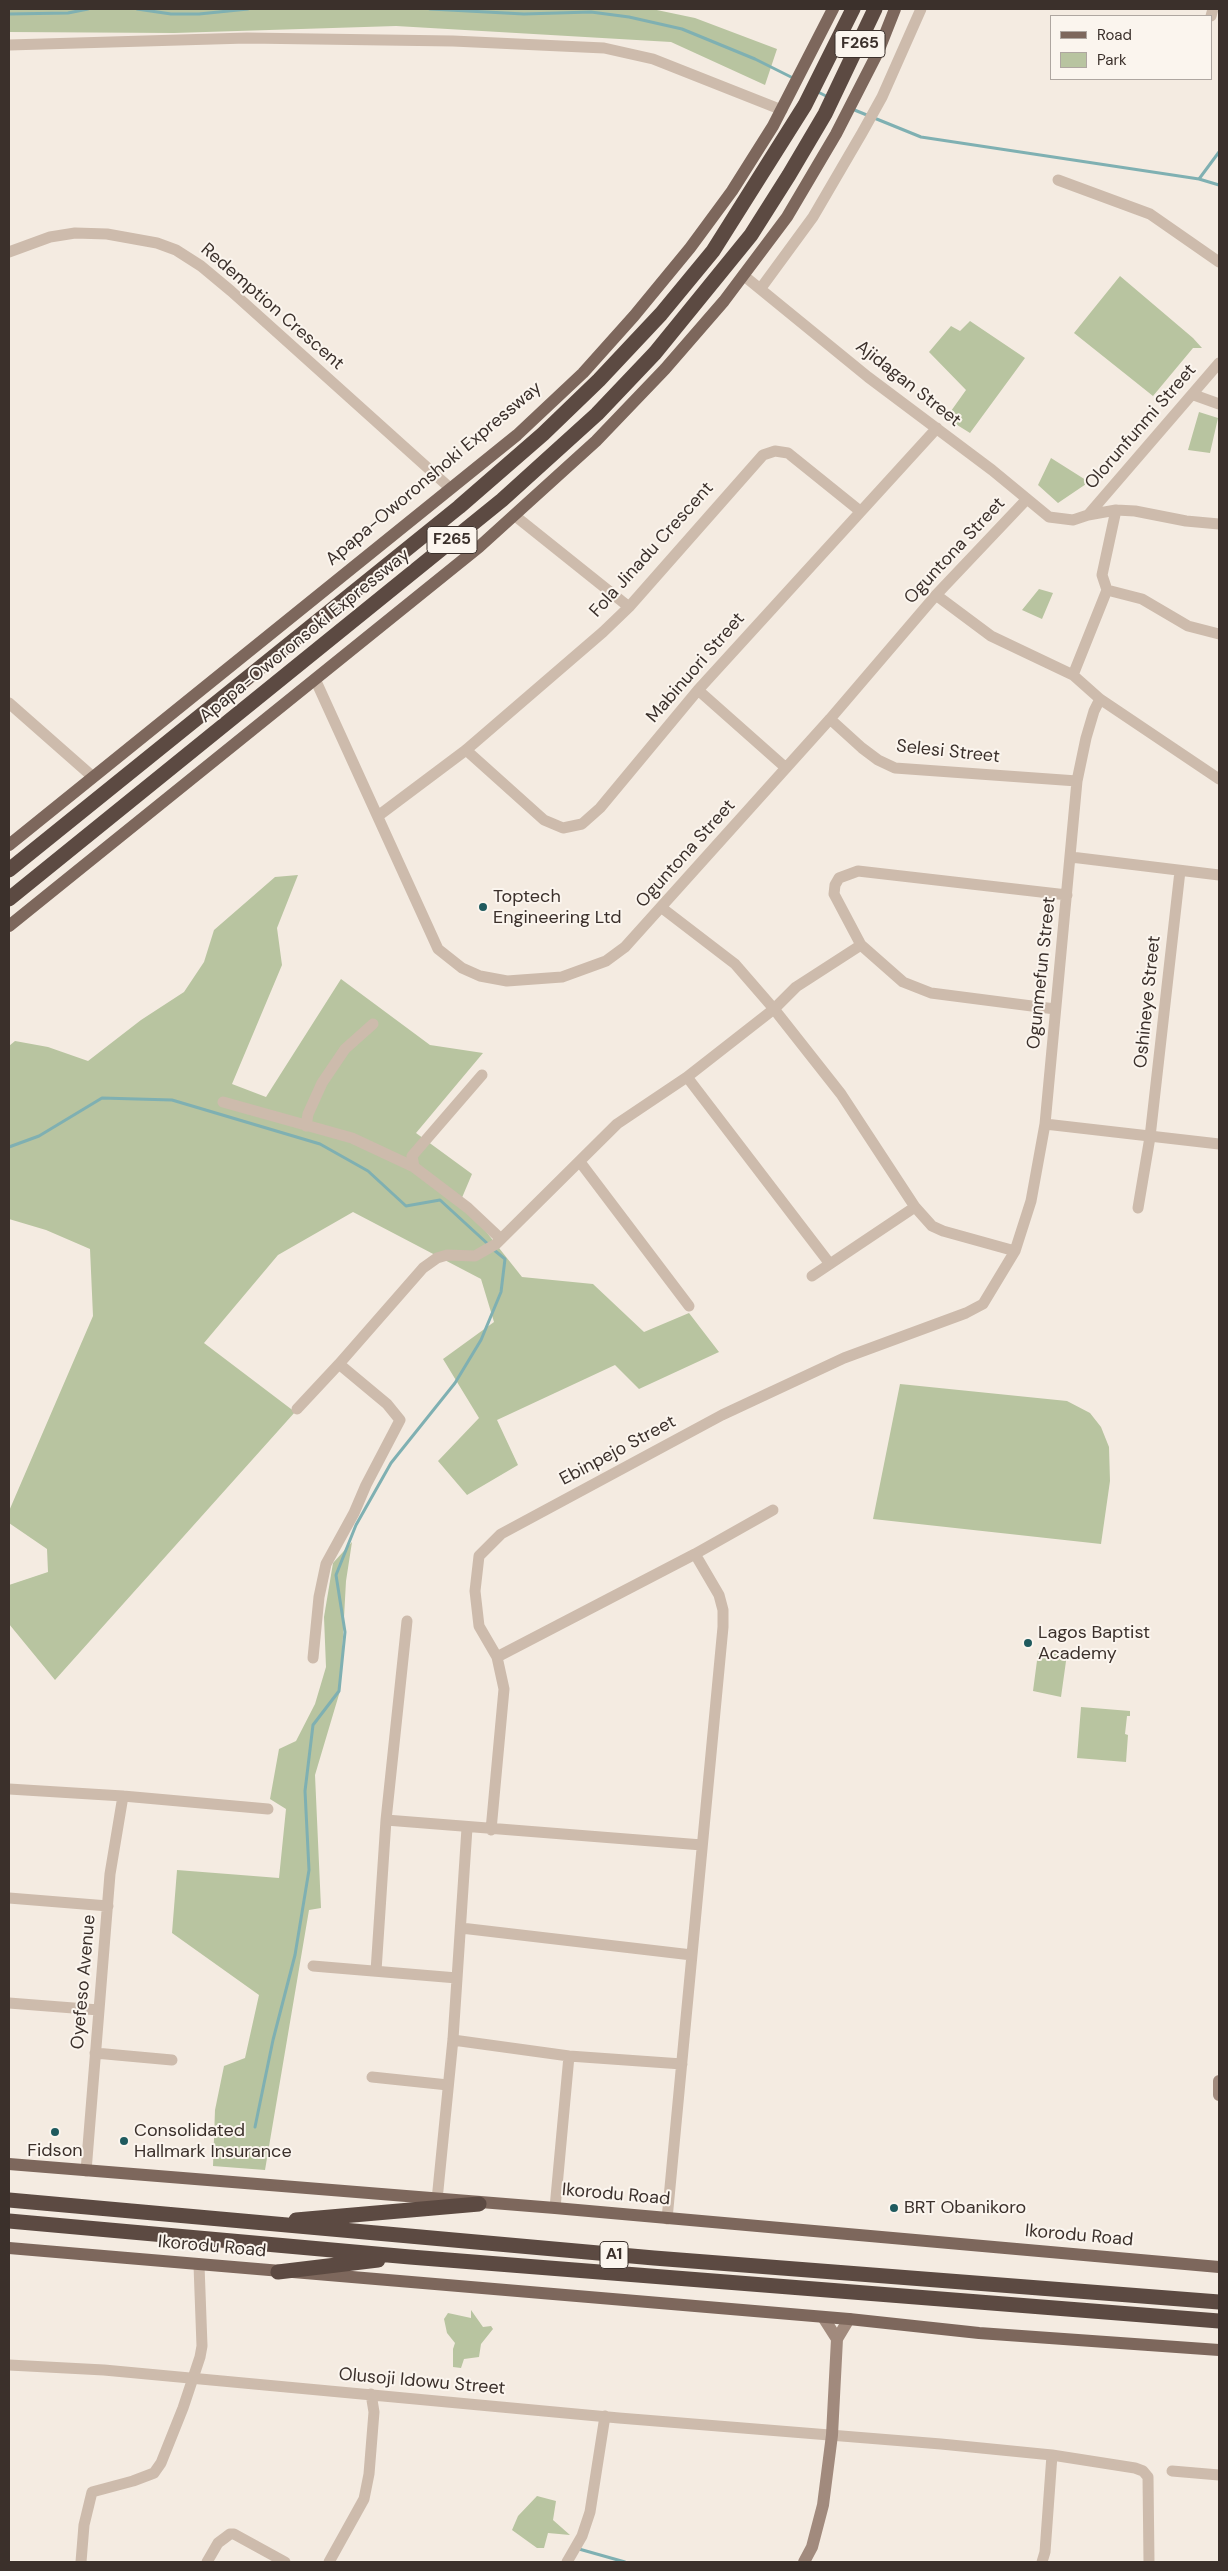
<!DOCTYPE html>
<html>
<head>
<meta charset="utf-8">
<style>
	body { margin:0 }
	#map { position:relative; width:1228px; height:2571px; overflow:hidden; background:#f4ebe1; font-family:"DM Sans",sans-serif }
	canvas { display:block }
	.frame { position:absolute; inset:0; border:10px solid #3b302b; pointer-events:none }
	.legend { position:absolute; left:1050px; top:15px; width:162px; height:65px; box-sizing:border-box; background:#fbf5ee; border:1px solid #aea6a0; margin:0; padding:6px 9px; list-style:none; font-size:15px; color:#3b302b }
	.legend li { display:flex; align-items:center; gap:10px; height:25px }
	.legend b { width:25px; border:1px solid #aea6a0 }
</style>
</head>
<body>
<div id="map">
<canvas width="1228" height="2571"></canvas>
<div class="frame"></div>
<ul class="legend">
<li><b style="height:6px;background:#7d675c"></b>Road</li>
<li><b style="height:14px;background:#b8c4a0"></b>Park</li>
</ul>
</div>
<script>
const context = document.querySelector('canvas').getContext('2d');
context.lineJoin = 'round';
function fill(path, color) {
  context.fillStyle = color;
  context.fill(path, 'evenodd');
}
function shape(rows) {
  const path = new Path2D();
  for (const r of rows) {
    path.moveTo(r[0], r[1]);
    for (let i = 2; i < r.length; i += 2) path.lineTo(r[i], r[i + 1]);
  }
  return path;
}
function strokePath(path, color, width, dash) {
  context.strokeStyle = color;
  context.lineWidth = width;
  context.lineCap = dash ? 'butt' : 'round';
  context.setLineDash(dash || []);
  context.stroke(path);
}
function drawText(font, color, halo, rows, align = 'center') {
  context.font = font + ' "DM Sans",sans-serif';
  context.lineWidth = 4;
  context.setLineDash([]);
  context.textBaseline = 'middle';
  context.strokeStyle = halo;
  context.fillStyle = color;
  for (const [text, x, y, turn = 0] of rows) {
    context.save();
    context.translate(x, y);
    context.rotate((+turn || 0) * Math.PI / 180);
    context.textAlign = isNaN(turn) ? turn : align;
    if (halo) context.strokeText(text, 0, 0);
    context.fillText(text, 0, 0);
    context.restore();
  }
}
fill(shape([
	[9,9,652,9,695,18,777,49,765,85,671,42,396,26,174,33,9,32],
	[1120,276,1193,338,1202,348,1193,348,1153,396,1074,333],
	[970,321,1025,358,970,433,946,418,966,390,929,352,951,326,960,331],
	[1199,412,1218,418,1210,453,1188,450],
	[1051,458,1089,482,1058,503,1038,485],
	[1039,589,1053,593,1042,619,1022,610],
	[298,875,277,928,282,965,232,1084,266,1097,341,979,430,1045,483,1053,416,1133,472,1174,461,1200,522,1277,593,1284,644,1332,689,1313,719,1352,639,1389,615,1365,497,1420,518,1465,467,1495,438,1461,479,1418,443,1359,494,1322,481,1279,353,1212,278,1255,204,1343,295,1412,55,1680,9,1624,9,1585,48,1572,47,1549,9,1523,9,1511,93,1316,90,1249,46,1230,9,1219,9,1046,15,1041,48,1047,88,1061,141,1020,184,992,204,962,214,930,275,877],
	[900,1384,1067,1401,1090,1413,1101,1427,1109,1447,1110,1481,1101,1544,873,1519],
	[352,1542,346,1581,340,1691,315,1775,321,1908,309,1910,265,2170,213,2166,215,2110,224,2066,245,2058,259,1995,172,1933,177,1870,279,1878,286,1809,270,1799,279,1749,296,1741,315,1704,326,1667,324,1617,333,1563],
	[1038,1653,1067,1654,1061,1697,1033,1691],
	[1081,1707,1130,1711,1130,1716,1127,1716,1125,1734,1128,1735,1126,1762,1077,1758],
	[471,2310,483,2327,491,2326,493,2329,481,2344,479,2357,464,2359,461,2368,453,2367,453,2349,455,2343,447,2333,444,2319,448,2313,471,2318],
	[537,2496,556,2501,553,2520,570,2535,548,2533,544,2548,537,2548,512,2530,518,2516]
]), '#b8c4a0');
strokePath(shape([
	[137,9,171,14,199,14,248,9],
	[430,9,524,14,591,12,629,17,682,29,755,59,793,78],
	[9,14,68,13,88,9],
	[816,91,828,97],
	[852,109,921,137,1199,179,1219,152],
	[1199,179,1219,185],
	[9,1147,39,1136,102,1098,172,1100,320,1144,368,1171,406,1206,440,1200,489,1245],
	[255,2127,273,2040,295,1955,309,1870,305,1791,313,1725,339,1691,345,1632,336,1575,356,1525,391,1463,455,1383,481,1340,501,1292,505,1259,494,1250],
	[579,2549,625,2562]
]), '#7fb0b2', 3);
strokePath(shape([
	[1211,16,1213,9],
	[9,45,247,38,453,41,604,48,653,59,782,110],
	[1058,180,1150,214,1219,262],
	[9,252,50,237,75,233,107,234,157,243,176,250,201,266,231,291,450,488],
	[743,275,868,377,992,470,1049,517,1073,520,1088,515,1116,510,1135,511,1186,521,1219,524],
	[761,288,813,217,862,133,882,97,921,9],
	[1194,395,1219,404],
	[514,515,629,607],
	[1088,515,1219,363],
	[1107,590,1142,599,1188,626,1219,634],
	[936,595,991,636,1073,675,1100,699,1219,779],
	[1073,675,1107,590,1102,575,1116,510],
	[315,679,438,949,462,968,480,976,507,981,562,977,606,961,625,947,830,719,936,595,1026,500],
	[698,690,786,768],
	[9,703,93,777],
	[830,719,862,748,878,760,895,768,1077,781],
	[466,750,544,820,563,828,582,824,600,808,698,690,937,428],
	[378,816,466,750,603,632,629,607,763,455,775,451,788,453,860,511],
	[1071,857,1219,875],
	[662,908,735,964,774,1009,841,1094,915,1207,932,1226,943,1231,1015,1251],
	[1055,1009,931,993,903,982,861,945,834,894,835,885,839,878,858,871,1067,895],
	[482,1075,412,1156,414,1167,468,1208,501,1239],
	[687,1077,830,1264],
	[223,1102,352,1138,414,1167],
	[1045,1124,1219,1144],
	[306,1126,308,1114,322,1083,345,1049,373,1024],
	[580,1162,689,1306],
	[1138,1208,1150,1137,1180,871],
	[812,1276,915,1207],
	[297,1409,339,1364],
	[497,1657,695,1554,773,1510],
	[313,1658,319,1597,326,1564,354,1513,366,1485,400,1420,387,1404,339,1364,423,1268,437,1258,447,1255,475,1256,496,1244,617,1124,687,1077,774,1009,796,987,861,945],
	[9,1789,123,1796,268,1809],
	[386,1820,702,1845],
	[491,1830,504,1689,497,1657,479,1626,475,1591,479,1556,501,1534,722,1415,844,1358,966,1313,983,1304,1015,1251,1031,1201,1045,1124,1077,781,1086,738,1094,711,1100,699],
	[9,1898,108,1906],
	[461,1928,692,1955],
	[313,1966,457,1978],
	[376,1971,386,1820,407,1621],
	[9,2003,99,2010],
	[453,2040,569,2056,682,2064],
	[95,2053,172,2060],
	[372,2077,448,2085],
	[86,2171,110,1874,123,1796],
	[437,2200,453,2039,467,1828],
	[555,2208,569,2056],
	[667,2219,723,1627,723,1610,719,1595,695,1554],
	[9,2365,104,2370,619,2418,941,2444,1052,2455,1135,2468,1143,2471,1148,2477,1149,2562],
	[1172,2471,1219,2475],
	[81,2562,84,2525,92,2492,133,2481,154,2473,161,2463,183,2408,200,2357,202,2346,199,2265],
	[207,2562,218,2543,230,2534,234,2534,285,2562],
	[329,2562,364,2499,369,2474,374,2412,371,2394],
	[567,2562,582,2536,590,2512,605,2416],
	[1042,2562,1045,2552,1052,2455]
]), '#cdbbac', 11);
strokePath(shape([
	[1219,2081,1219,2095],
	[823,2317,837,2339],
	[804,2562,812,2547,823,2505,832,2435,837,2339,849,2319]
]), '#a18a7d', 12);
strokePath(shape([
	[9,845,517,435,583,373,634,316,690,248,732,191,773,126,833,9],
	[9,926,479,547,596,441,665,369,724,301,787,217,836,134,878,52,895,9],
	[9,2164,555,2208,1219,2267],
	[9,2248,849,2319,979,2333,1219,2350]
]), '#7d675c', 12);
strokePath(shape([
	[9,870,459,507,543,434,599,380,661,314,713,251,805,105,853,9],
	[9,899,502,500,597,414,655,353,751,235,789,175,825,114,875,9],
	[9,2200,654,2258,1219,2302],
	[296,2220,479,2204],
	[9,2221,410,2257,1219,2321],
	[278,2272,378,2260]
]), '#5c4a42', 15);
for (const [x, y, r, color] of [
	[483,907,5,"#1f5a5e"],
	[1028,1643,5,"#1f5a5e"],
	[55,2132,5,"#1f5a5e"],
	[124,2141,5,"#1f5a5e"],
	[894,2208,5,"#1f5a5e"]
]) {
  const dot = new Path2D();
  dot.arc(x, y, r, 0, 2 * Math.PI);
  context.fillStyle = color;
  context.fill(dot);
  strokePath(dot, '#fbf5ee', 2);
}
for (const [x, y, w] of [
	[860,44,50],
	[452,540,50],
	[614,2255,28]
]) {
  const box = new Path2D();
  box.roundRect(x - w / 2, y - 13.5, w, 27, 4);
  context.fillStyle = '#fbf5ee';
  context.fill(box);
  strokePath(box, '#3b302b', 1);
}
drawText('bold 16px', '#3b302b', null, [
	["F265",860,44],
	["F265",452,540],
	["A1",614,2255]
]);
drawText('18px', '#3b302b', '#fbf5ee', [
	["Redemption Crescent",272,307,41],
	["Ajidagan Street",908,384,38],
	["Olorunfunmi Street",1141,427,-49],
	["Apapa-Oworonshoki Expressway",434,474,-40],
	["Fola Jinadu Crescent",652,550,-48],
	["Oguntona Street",955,551,-47],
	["Apapa-Oworonsoki Expressway",305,636,-39],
	["Mabinuori Street",696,668,-49],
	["Selesi Street",948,752,6],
	["Oguntona Street",686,854,-48],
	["Ogunmefun Street",1042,973,-84],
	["Oshineye Street",1148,1002,-84],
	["Ebinpejo Street",618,1451,-28],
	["Oyefeso Avenue",84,1982,-85],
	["Ikorodu Road",616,2195,5],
	["Ikorodu Road",1079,2236,5],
	["Ikorodu Road",212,2247,5],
	["Olusoji Idowu Street",422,2382,5]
]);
drawText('18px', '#3b302b', '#fbf5ee', [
	["Toptech",493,897],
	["Engineering Ltd",493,918],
	["Lagos Baptist",1038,1633],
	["Academy",1038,1654],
	["Consolidated",134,2131],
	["Hallmark Insurance",134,2152],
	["Fidson",55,2151,"center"],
	["BRT Obanikoro",904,2208]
], 'left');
</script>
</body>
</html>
